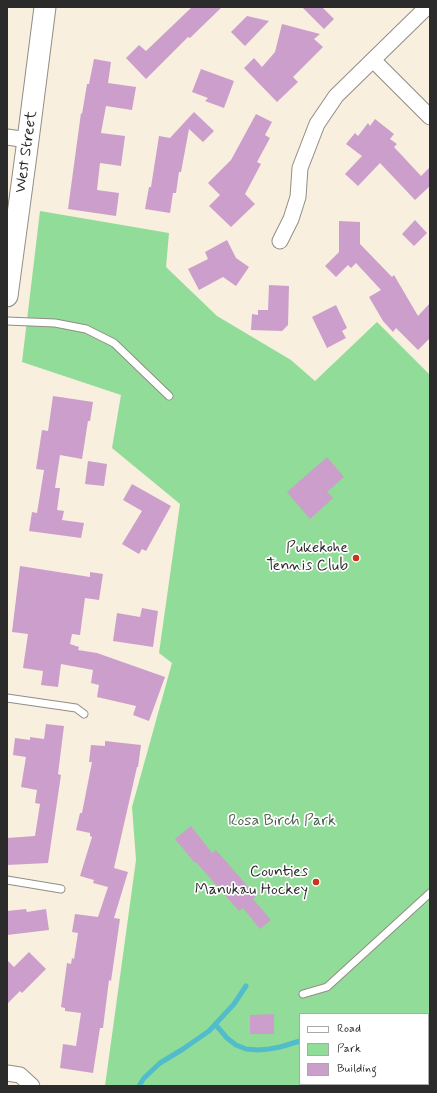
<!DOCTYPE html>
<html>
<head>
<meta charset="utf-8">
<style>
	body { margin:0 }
	#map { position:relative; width:437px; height:1093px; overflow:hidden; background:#f8efdf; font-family:Mynerve,sans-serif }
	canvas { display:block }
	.frame { position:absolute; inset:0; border:8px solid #2b2b2b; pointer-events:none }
	.legend { position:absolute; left:299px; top:1013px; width:130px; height:72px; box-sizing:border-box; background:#fff; border:1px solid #aaa; margin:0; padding:5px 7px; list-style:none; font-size:12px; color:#2b2b2b }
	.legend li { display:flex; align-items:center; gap:8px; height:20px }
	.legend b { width:20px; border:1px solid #aaa }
</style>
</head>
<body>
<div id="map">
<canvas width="437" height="1093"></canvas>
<div class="frame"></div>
<ul class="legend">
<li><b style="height:5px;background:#fff"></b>Road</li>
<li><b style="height:11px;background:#91dc98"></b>Park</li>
<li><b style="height:11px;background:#cc9ecc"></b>Building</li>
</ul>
</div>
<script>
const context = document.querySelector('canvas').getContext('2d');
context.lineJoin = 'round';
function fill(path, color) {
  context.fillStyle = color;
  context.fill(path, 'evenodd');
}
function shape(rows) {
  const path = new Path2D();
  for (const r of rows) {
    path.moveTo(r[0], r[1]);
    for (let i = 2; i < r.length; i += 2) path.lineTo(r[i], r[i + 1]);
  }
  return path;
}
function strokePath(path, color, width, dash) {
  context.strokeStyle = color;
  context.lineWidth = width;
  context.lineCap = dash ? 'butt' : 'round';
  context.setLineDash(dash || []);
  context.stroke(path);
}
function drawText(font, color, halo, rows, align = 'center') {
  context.font = font + ' Mynerve,sans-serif';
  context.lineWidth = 3.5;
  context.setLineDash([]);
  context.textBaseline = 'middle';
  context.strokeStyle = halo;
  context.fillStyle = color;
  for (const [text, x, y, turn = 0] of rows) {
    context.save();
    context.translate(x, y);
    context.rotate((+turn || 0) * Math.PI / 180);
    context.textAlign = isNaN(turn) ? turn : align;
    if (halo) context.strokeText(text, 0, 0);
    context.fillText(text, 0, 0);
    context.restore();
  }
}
fill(shape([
	[40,211,169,233,166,267,217,316,291,360,315,381,377,322,430,375,430,1086,105,1086,136,860,132,807,172,663,159,653,180,504,112,448,121,395,22,362],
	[300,1014,428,1014,428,1084,300,1084]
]), '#91dc98');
strokePath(shape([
	[215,1024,227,1038,236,1045,246,1049,258,1050,269,1049,280,1047,300,1041],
	[139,1086,144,1078,160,1063,183,1049,209,1031,234,1004,246,986]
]), '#51bdcb', 5);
fill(shape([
	[192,7,222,7,190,38,188,37,146,79,126,58,139,45,146,51],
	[302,7,322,7,334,19,324,29],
	[247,16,269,21,245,46,231,32],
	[282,24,320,34,314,39,323,47,293,77,298,82,277,102,244,68,254,58,262,67,275,52],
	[94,59,111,62,108,83,136,87,132,110,106,106,101,133,125,136,121,166,100,163,97,190,119,193,116,216,68,209,81,113,82,114,87,84,89,84],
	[201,69,234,81,224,108,205,101,208,98,192,92],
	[194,112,214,131,203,142,189,129,181,172,179,172,176,193,173,193,170,213,145,209,149,187,151,187,159,136,170,138],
	[256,114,272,122,265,135,270,138,257,162,261,164,245,194,255,204,231,227,209,206,220,195,208,183,231,160],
	[375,119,394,134,390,139,397,144,394,147,421,176,430,167,430,186,415,200,380,163,358,186,345,174,362,156,346,144,355,133,358,136,368,123,370,126],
	[415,220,427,233,414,246,402,234],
	[339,221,360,222,360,244,392,277,394,275,418,316,430,303,430,338,418,350,396,328,393,332,383,321,369,297,381,290,356,263,351,268,348,265,336,277,325,266,339,252],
	[227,240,236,258,249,267,236,286,223,277,199,290,188,269,208,259,205,252],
	[269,285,289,286,288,325,282,331,251,330,252,314,258,315,258,310,268,310],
	[336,305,347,328,342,331,346,338,327,348,312,317],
	[53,396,93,402,90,421,88,421,82,459,60,455,55,488,60,488,57,510,64,511,62,520,84,523,81,538,29,531,32,512,37,513,44,470,36,469,42,430,48,431],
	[327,457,344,477,327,492,333,498,310,519,287,492],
	[88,461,107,464,104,486,85,484],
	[132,484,171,506,146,551,142,549,139,554,122,544,142,511,123,500],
	[20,566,90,577,90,572,103,574,99,600,85,598,80,635,72,634,70,644,79,647,78,650,97,653,165,677,149,721,133,715,136,706,97,697,99,685,91,683,93,670,61,664,58,687,41,685,43,671,23,668,28,634,12,632],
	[142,608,158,611,153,647,113,641,117,613,140,617],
	[46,724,64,726,58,774,61,775,48,863,7,865,7,838,35,836,40,804,35,803,37,790,21,787,26,757,13,755,15,738,30,740,30,737,44,739],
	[105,741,141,745,138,767,137,767,114,868,128,872,114,918,120,919,111,981,109,980,103,1028,100,1028,93,1073,60,1068,63,1044,76,1046,81,1013,65,1011,65,1008,61,1007,67,963,71,964,72,958,74,959,78,933,72,932,75,914,98,917,108,887,93,883,94,880,80,876,92,837,90,836,90,833,76,830,80,813,82,813,92,762,89,762,91,745,105,746],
	[191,826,212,853,216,850,256,896,253,899,271,920,260,929,243,908,239,911,196,862,195,863,175,839],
	[26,909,27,912,46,909,49,930,7,935,7,911],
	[29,952,46,969,22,993,20,991,7,1004,7,960,14,967],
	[274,1014,274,1034,250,1034,250,1015]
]), '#cc9ecc');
const service = shape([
	[7,321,55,323,86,329,114,343,169,396],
	[7,698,76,708,84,714],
	[7,880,61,889],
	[303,994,327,987,430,893]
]);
const minor = shape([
	[373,60,430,117],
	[7,137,28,140],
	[280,241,291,219,298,197,300,168,317,124,336,96,427,7],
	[7,1073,20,1075,32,1086]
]);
const secondary = shape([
	[7,296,28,140,45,7]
]);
strokePath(service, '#928d85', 9);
strokePath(minor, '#928d85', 17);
strokePath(secondary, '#928d85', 23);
strokePath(service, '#fff', 7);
strokePath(minor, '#fff', 15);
strokePath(secondary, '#fff', 21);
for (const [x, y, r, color] of [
	[356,558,4,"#c8321e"],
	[316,882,4,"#c8321e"]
]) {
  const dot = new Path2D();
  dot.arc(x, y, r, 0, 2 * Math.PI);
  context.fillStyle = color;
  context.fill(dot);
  strokePath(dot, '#fff', 1.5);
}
drawText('16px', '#2b2b2b', '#fff', [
	["West Street",27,152,-82]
]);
drawText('16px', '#2b2b2b', '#fff', [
	["Pukekohe",348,549],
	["Tennis Club",348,567],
	["Counties",308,873],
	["Manukau Hockey",308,891]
], 'right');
drawText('16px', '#4a604c', '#fff', [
	["Rosa Birch Park",282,822]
]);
</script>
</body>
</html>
